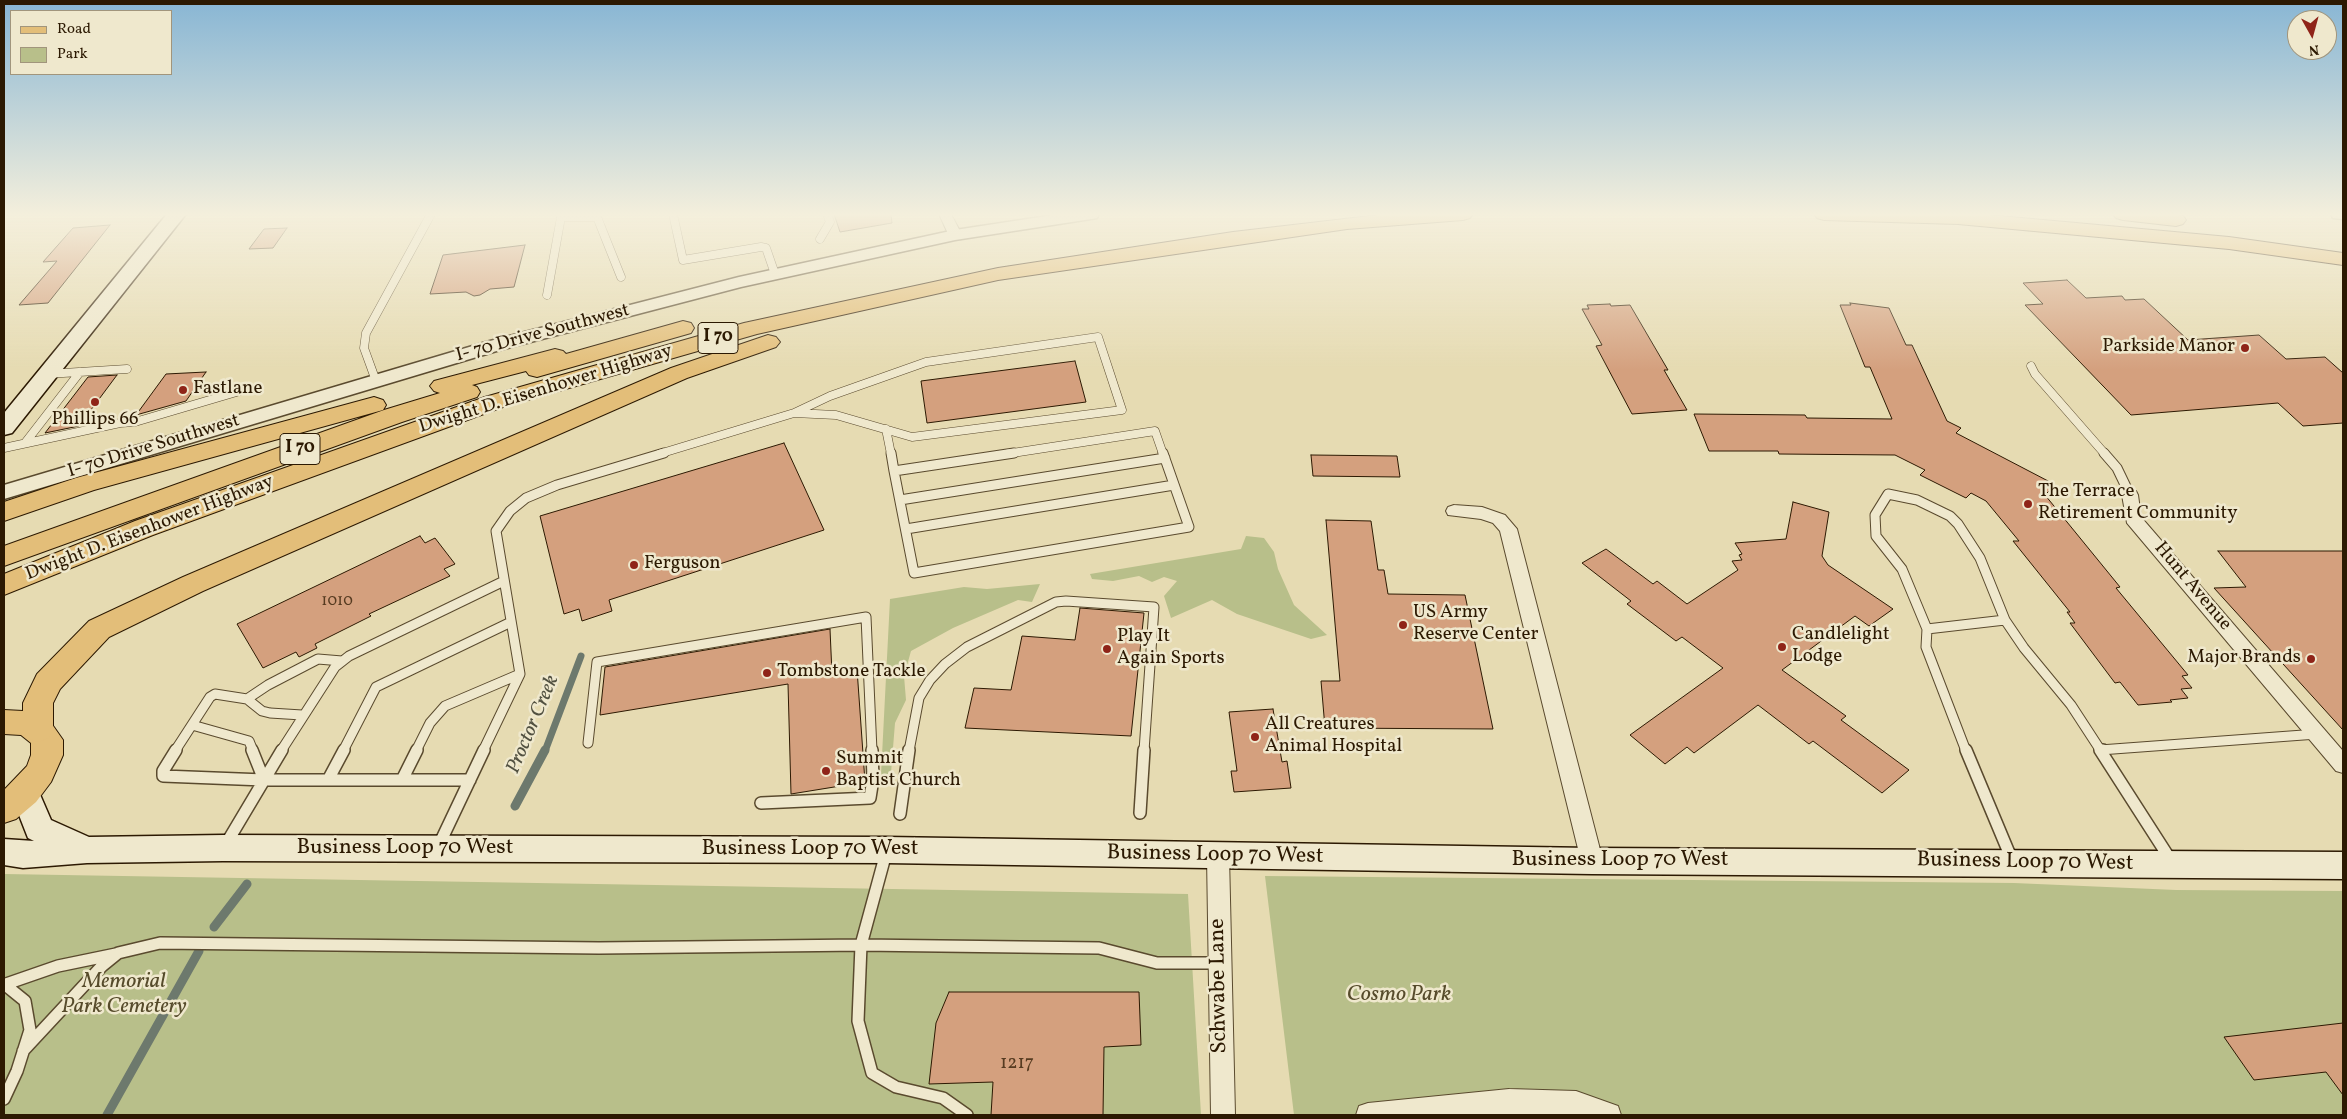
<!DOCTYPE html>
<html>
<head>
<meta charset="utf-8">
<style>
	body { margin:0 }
	#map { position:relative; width:2347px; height:1119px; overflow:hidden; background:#e6dbb2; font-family:Vollkorn,serif }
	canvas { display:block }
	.frame { position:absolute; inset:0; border:5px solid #2c1902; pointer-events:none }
	.legend { position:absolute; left:10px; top:10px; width:162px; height:65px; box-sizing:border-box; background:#efe8cd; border:1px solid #a1957c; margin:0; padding:6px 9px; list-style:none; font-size:15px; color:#2c1902 }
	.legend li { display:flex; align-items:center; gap:10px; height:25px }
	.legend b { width:25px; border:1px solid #a1957c }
	.north { position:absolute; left:2287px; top:10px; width:50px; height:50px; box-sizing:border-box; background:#efe8cd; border:1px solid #a1957c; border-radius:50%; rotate:173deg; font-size:14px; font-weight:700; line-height:20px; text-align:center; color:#2c1902 }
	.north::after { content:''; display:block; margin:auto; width:18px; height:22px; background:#8f2418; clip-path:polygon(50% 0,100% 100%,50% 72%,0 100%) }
</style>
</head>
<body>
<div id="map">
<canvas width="2347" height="1119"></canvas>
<div class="frame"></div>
<ul class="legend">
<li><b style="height:6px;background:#e3be79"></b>Road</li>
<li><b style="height:14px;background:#b8bf8a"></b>Park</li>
</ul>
<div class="north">N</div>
</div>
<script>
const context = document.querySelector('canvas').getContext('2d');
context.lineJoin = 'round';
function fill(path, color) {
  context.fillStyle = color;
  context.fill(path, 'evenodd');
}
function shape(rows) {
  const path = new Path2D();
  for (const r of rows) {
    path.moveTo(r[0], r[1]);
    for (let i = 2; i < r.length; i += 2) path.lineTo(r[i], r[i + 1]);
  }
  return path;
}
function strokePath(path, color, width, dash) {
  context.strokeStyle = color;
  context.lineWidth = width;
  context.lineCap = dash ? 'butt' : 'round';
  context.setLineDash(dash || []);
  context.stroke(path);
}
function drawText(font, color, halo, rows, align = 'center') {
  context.font = font + ' Vollkorn,serif';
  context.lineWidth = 5;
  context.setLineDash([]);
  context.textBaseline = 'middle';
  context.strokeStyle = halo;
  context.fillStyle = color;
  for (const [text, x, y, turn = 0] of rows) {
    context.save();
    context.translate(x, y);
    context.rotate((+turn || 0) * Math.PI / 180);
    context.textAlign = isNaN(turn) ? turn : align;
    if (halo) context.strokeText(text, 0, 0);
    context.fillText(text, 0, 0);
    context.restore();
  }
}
fill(shape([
	[1246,536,1264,538,1274,552,1278,569,1294,605,1327,635,1311,639,1237,614,1212,600,1171,618,1164,596,1177,581,1164,577,1152,582,1139,576,1113,581,1092,579,1090,574,1241,549],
	[1040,584,1032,602,1018,600,953,628,911,651,904,676,906,700,895,723,891,773,887,780,881,775,890,599,964,587,987,589],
	[4,874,1188,894,1201,1115,4,1115],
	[1265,876,2014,883,2176,890,2343,891,2343,1115,1294,1115]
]), '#b8bf8a');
strokePath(shape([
	[545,751,581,656]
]), '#6d796d', 7);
strokePath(shape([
	[515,806,545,750],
	[214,927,247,884],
	[107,1115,199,951]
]), '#6d796d', 9);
const building = shape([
	[834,214,891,214,892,223,840,232,834,214],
	[110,225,48,303,19,305,57,261,43,262,73,228,110,225],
	[287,228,273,248,249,249,264,229,287,228],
	[525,245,514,287,490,289,480,295,474,296,466,292,430,294,443,255,525,245],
	[2067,280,2086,298,2122,296,2125,300,2144,299,2188,340,2259,335,2286,359,2325,357,2343,373,2343,423,2303,426,2278,403,2131,415,2025,305,2043,304,2023,283,2067,280],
	[1850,303,1889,308,1906,345,1912,345,1947,421,1961,428,1956,433,2050,482,2047,485,2052,488,2045,495,2120,587,2116,588,2188,675,2182,676,2192,688,2181,689,2188,698,2170,700,2172,702,2138,705,2120,682,2115,683,2070,623,2075,623,2067,612,2070,612,2013,541,2019,541,1986,501,1971,493,1966,498,1920,475,1925,470,1895,455,1779,454,1778,451,1709,451,1694,414,1805,415,1807,418,1892,419,1870,367,1865,367,1840,305,1851,305,1850,303],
	[1610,304,1611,306,1630,305,1668,370,1664,370,1687,410,1632,414,1596,346,1602,345,1582,309,1589,309,1587,305,1610,304],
	[1075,361,1086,402,927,423,921,381,1075,361],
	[206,372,186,401,136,415,166,374,206,372],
	[117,375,79,426,45,433,88,377,117,375],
	[784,443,824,530,609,600,612,611,582,621,579,609,564,614,540,516,784,443],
	[1311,455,1397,456,1400,477,1313,476,1311,455],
	[1793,502,1829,512,1822,556,1828,565,1893,609,1869,626,1855,616,1782,670,1846,716,1841,720,1909,770,1882,793,1813,741,1809,744,1758,705,1694,753,1687,747,1665,764,1630,735,1723,668,1682,637,1676,641,1627,604,1631,601,1582,563,1606,549,1653,584,1657,581,1687,604,1738,570,1732,561,1742,560,1739,555,1742,554,1735,543,1786,539,1793,502],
	[1326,520,1371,521,1378,570,1384,570,1388,594,1465,595,1493,729,1325,728,1321,681,1340,681,1326,520],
	[420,536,425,543,435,538,455,564,444,569,450,576,369,614,371,616,315,644,317,648,299,657,296,652,263,668,237,624,420,536],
	[2218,551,2343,551,2343,730,2214,588,2246,587,2218,551],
	[1080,608,1144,613,1131,736,965,728,974,688,1011,690,1022,636,1075,640,1080,608],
	[830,629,832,674,857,669,865,782,791,794,788,684,600,715,605,667,830,629],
	[1273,709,1282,762,1287,761,1291,788,1234,792,1231,771,1237,771,1229,712,1273,709],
	[949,992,1139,992,1141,1045,1104,1047,1103,1115,991,1115,993,1082,929,1084,936,1023,949,992],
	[2343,1023,2343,1095,2326,1072,2254,1080,2224,1037,2343,1023]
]);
fill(building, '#d4a07e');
strokePath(building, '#2c1902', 1);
const serviceFar2 = shape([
	[673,214,683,260,761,247,766,248,775,274],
	[820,239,830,222,827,214],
	[547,295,561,217,597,217,621,277],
	[1098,337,1122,410,912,437,836,415,794,413,830,396,926,362,1098,337],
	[2031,366,2035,374,2105,454],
	[47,374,127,369],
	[376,381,364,348,366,333,431,214],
	[886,429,891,454],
	[25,443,80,372],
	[4,448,120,423,135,422,240,391],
	[659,454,794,413],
	[1006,454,1155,431,1163,454]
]);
const serviceFar1 = shape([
	[891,453,894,471],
	[2104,453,2117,468,2130,495],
	[894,471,914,573,1189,527,1163,453],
	[894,471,1014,453],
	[900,500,1165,458],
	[906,529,1174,485],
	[1927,629,2005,620],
	[247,699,268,685,318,659,342,661],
	[192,725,249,741,253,751],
	[588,743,597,662,866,617,872,751],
	[2100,750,2317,734],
	[175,751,210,697,215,694,247,699,262,711,270,713,302,715],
	[281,751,335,667,349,656,504,581],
	[343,751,376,687,511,622],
	[416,751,430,723,445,706,520,674],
	[483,751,520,674,496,531,510,511,526,498,557,485,664,453],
	[909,751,919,698,930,680,945,664,967,647,1056,602,1066,601,1154,607,1144,751],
	[1966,751,1926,647,1927,629,1902,569,1876,536,1875,515,1888,494,1917,500,1950,516,1958,524,1980,558,2005,620,2024,648,2071,705,2101,751]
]);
const service = shape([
	[176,750,163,771,163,776,264,780,470,780],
	[252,750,264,780],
	[1966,750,2012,860],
	[2100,750,2103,750],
	[2100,750,2170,859],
	[328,780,344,750],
	[402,780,417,750],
	[761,803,870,798,873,779,872,750],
	[1140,813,1144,750],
	[900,814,909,750],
	[226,844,282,750],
	[438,847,484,750],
	[886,853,861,945,858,1021,872,1073,896,1087,943,1098,967,1115],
	[4,984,25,1001,30,1030,17,1071,4,1099],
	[6,984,58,966,116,954],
	[23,1051,102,966,118,953,160,943,599,948,861,945,1099,948,1157,963,1219,963]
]);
const minor = shape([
	[939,214,951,214,962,235,960,238,950,238,939,214],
	[2130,489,2136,491,2138,495,2141,517,2343,751,2343,773,2336,771,2127,523,2122,495,2124,491,2130,489],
	[1454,505,1482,507,1505,515,1517,529,1603,861,1600,868,1592,870,1584,868,1581,861,1500,531,1493,523,1481,519,1448,515,1446,511,1448,507,1454,505],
	[1218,847,1226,849,1229,856,1235,1115,1211,1115,1207,856,1210,849,1218,847],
	[1509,1089,1576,1091,1618,1106,1621,1115,1356,1115,1359,1106,1368,1103,1509,1089]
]);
const tertiary = shape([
	[1060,214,1099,214,1097,218,1091,219,955,240,741,287,500,350,4,499,4,485,486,342,739,277,955,230,1060,214],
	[2331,214,2343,214,2343,219,2333,218,2331,214]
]);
const secondary = shape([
	[167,214,186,214,12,433,4,435,4,413,167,214],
	[25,780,35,783,51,820,89,837,223,835,886,837,1592,848,2343,852,2343,879,1592,874,886,863,223,861,87,863,23,868,4,865,4,839,34,841,28,838,10,792,15,783,25,780]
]);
const primary = shape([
	[4,710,23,711,49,720,63,740,63,755,51,782,36,802,16,819,4,823,4,790,27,766,31,755,31,743,21,735,4,734,4,710]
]);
const motorway = shape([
	[1387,214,1473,214,1470,218,1463,220,1347,229,998,280,757,334,503,407,153,535,4,595,4,574,135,521,485,397,744,323,998,268,1233,232,1387,214],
	[1814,214,1978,214,2229,237,2343,253,2343,265,2229,249,1958,224,1824,220,1817,218,1814,214],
	[2113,214,2175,214,2183,216,2186,220,2183,224,2176,226,2123,220,2116,218,2113,214],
	[683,321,691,323,694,328,691,333,537,377,529,375,526,371,472,385,477,387,480,392,477,397,402,422,4,566,4,546,384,410,440,393,434,391,430,386,434,381,555,349,563,351,566,354,683,321],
	[768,335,776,337,780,342,776,347,687,378,203,591,109,637,60,689,53,703,53,729,49,738,38,742,27,738,23,729,23,703,37,674,89,621,183,577,671,368,768,335],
	[374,397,383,400,386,405,383,410,94,490,4,521,4,502,76,478,374,397]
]);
strokePath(serviceFar2, '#5a4a2e', 9);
strokePath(serviceFar1, '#5a4a2e', 11);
strokePath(service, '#5a4a2e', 14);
strokePath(minor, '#5a4a2e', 2);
strokePath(tertiary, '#5a4a2e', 3);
strokePath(secondary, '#2c1902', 3);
strokePath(primary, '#2c1902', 2);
strokePath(motorway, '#2c1902', 2);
strokePath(serviceFar2, '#efe8cd', 8);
strokePath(serviceFar1, '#efe8cd', 9);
strokePath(service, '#efe8cd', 11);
fill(minor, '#efe8cd');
fill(tertiary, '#efe8cd');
fill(secondary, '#efe8cd');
fill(primary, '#e3be79');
fill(motorway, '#e3be79');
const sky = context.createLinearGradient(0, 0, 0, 370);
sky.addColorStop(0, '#88b6d4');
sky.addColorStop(0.58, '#f4efdc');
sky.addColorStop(1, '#f4efdc00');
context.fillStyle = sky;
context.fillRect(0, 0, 2347, 370);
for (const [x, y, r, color] of [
	[2245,348,5,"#8f2418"],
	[183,390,5,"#8f2418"],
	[95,402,5,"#8f2418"],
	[2028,504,5,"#8f2418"],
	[634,565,5,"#8f2418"],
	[1403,625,5,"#8f2418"],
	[1782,647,5,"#8f2418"],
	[1107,649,5,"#8f2418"],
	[2311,659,5,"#8f2418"],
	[767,673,5,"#8f2418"],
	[1255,737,5,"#8f2418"],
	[826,771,5,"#8f2418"]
]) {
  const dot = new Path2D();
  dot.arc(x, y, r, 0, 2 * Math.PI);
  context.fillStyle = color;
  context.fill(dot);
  strokePath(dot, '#efe8cd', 2);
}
drawText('16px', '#563b21', null, [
	["1010",337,602]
]);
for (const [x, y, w] of [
	[718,338,40],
	[300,449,40]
]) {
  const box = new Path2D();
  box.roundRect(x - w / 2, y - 15.5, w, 31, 4);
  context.fillStyle = '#efe8cd';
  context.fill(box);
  strokePath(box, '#2c1902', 1);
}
drawText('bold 18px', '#2c1902', null, [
	["I 70",718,338],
	["I 70",300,449]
]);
drawText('19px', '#2c1902', '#efe8cd', [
	["I- 70 Drive Southwest",543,334,-15],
	["Dwight D. Eisenhower Highway",546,390,-17],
	["I- 70 Drive Southwest",154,447,-17],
	["Dwight D. Eisenhower Highway",150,529,-21],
	["Hunt Avenue",2192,587,50]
]);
drawText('19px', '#2c1902', '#efe8cd', [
	["Parkside Manor",2235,348,"right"],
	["Fastlane",193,390],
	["Phillips 66",95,421,"center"],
	["The Terrace",2038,493],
	["Retirement Community",2038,515],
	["Ferguson",644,565],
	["US Army",1413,614],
	["Reserve Center",1413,636],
	["Candlelight",1792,636],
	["Lodge",1792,658],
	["Play It",1117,638],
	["Again Sports",1117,660],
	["Major Brands",2301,659,"right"],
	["Tombstone Tackle",777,673],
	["All Creatures",1265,726],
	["Animal Hospital",1265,748],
	["Summit",836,760],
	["Baptist Church",836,782]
], 'left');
drawText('19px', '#563b21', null, [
	["1217",1017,1065]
]);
drawText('italic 20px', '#525141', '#efe8cd', [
	["Proctor Creek",534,725,-67]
]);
drawText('22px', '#2c1902', '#efe8cd', [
	["Business Loop 70 West",405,849],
	["Business Loop 70 West",810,850],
	["Business Loop 70 West",1215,856,1],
	["Business Loop 70 West",1620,861],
	["Business Loop 70 West",2025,863,1],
	["Schwabe Lane",1220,986,-91]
]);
drawText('italic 22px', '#564b2b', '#efe8cd', [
	["Memorial",124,983],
	["Park Cemetery",124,1008],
	["Cosmo Park",1399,996]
]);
</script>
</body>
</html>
